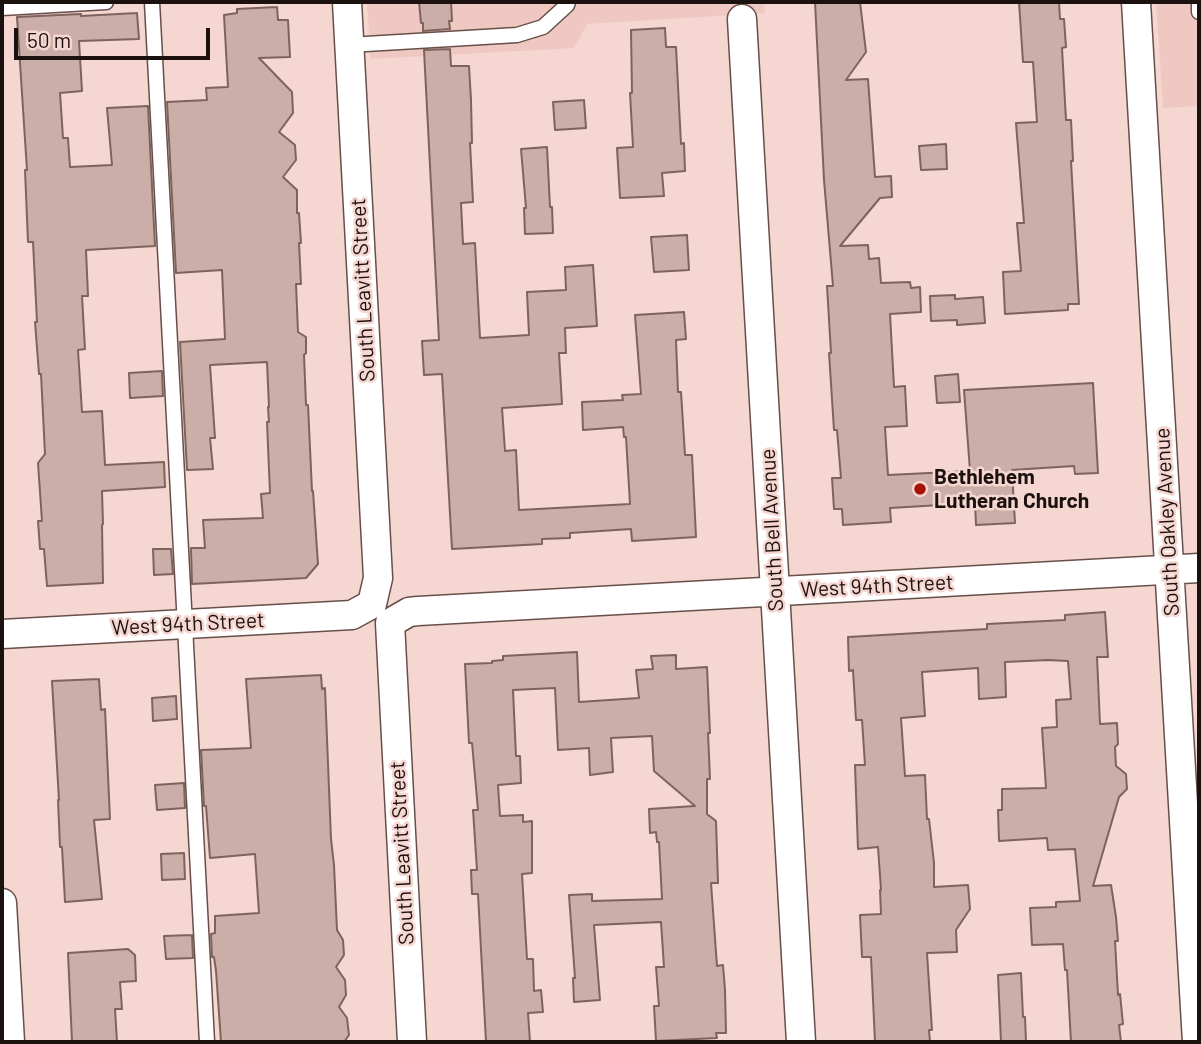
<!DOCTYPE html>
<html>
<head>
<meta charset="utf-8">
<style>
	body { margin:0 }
	#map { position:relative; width:1201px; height:1044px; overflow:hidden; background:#f5d6d1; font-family:Barlow,sans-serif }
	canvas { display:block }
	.frame { position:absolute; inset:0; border:4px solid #1b110f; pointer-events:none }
	.scale { position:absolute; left:14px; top:28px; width:196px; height:32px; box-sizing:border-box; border:4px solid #1b110f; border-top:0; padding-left:9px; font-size:21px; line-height:24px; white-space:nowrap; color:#1b110f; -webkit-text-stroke:5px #f5d6d1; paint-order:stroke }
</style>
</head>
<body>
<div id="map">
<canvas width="1201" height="1044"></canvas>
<div class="frame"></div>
<div class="scale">50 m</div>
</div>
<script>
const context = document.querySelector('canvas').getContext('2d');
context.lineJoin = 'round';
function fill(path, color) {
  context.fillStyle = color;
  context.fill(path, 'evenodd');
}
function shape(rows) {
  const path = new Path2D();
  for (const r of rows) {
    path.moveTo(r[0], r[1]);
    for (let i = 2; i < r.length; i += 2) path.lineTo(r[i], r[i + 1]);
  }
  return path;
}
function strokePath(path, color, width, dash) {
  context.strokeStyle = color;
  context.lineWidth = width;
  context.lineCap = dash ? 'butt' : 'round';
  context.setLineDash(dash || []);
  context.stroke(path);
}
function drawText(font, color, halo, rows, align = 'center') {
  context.font = font + ' Barlow,sans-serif';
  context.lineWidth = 5;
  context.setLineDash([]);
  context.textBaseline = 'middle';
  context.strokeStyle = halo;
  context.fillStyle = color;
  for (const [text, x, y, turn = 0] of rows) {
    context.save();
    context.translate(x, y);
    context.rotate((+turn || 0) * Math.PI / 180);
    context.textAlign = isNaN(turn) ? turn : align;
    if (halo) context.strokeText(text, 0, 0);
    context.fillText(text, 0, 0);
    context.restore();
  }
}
fill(shape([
	[367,2,764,2,765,13,587,24,574,48,371,59],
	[1156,2,1199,2,1199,106,1163,108]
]), '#efc8c1');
const building = shape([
	[419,2,451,2,452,21,449,21,450,29,423,31,423,23,421,23,419,2],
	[815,2,860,2,866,52,846,80,868,79,875,177,891,176,892,197,880,198,840,246,868,245,869,259,879,258,881,283,910,282,911,288,920,287,921,312,890,314,894,387,905,386,907,426,885,427,888,475,970,471,964,390,1093,383,1098,473,1075,474,1074,466,1012,470,1015,523,976,525,975,503,890,508,891,522,843,525,842,509,834,509,832,478,841,478,837,430,834,430,829,353,831,353,827,286,833,286,824,180,815,2],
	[1019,2,1059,2,1060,19,1064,19,1066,47,1062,48,1066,120,1071,120,1073,161,1071,161,1079,304,1068,304,1068,310,1005,314,1003,272,1021,271,1017,223,1024,223,1016,123,1037,122,1033,62,1023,62,1019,2],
	[277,7,278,20,288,20,290,57,259,58,292,92,293,113,279,132,295,145,296,160,283,177,297,190,297,213,299,213,301,243,299,243,301,284,296,284,298,332,306,337,306,353,304,355,306,405,308,405,312,491,313,491,318,564,306,578,192,584,191,548,205,548,203,520,263,518,261,494,270,493,267,422,269,422,268,407,269,407,267,362,210,365,215,438,210,438,213,469,187,470,180,342,225,339,222,270,176,273,167,102,207,100,206,88,228,87,224,15,237,13,237,9,277,7],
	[137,13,139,39,79,41,82,91,60,93,63,138,68,138,70,167,112,165,107,108,148,106,155,246,86,250,88,296,82,296,85,349,78,350,82,412,102,411,105,465,164,462,165,487,102,491,103,524,102,525,103,583,47,586,44,549,40,549,38,521,42,521,38,463,45,454,41,374,39,374,35,322,37,322,33,242,28,242,25,170,27,170,17,17,81,14,81,16,137,13],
	[665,28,666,47,676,47,681,144,684,143,685,171,662,173,664,196,620,198,617,148,633,147,630,93,632,93,631,30,665,28],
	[450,49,451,66,469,66,471,100,472,143,470,143,473,202,461,203,463,244,475,243,480,338,529,335,527,292,566,290,565,267,593,265,597,326,565,328,566,353,559,353,562,404,502,408,505,451,516,450,519,510,630,504,626,437,624,437,623,427,583,430,582,402,623,400,622,395,641,394,635,315,684,312,686,339,676,340,678,392,681,392,685,455,692,455,696,537,632,541,631,529,570,533,570,538,542,539,542,544,452,549,442,374,424,375,422,341,439,340,424,50,450,49],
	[584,100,586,128,555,130,553,102,584,100],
	[946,144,947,169,921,170,919,146,946,144],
	[547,147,550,207,552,207,553,233,525,234,524,208,526,208,521,149,547,147],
	[687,235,689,270,654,272,651,237,687,235],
	[955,295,955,299,983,297,985,323,957,325,957,320,931,321,930,296,955,295],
	[162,371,163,396,130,398,129,373,162,371],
	[958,374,960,402,937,403,935,376,958,374],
	[153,549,171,549,173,574,154,575,153,549],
	[1105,612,1108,657,1097,657,1100,724,1117,723,1118,744,1115,747,1116,766,1126,774,1127,789,1119,797,1093,886,1111,885,1116,917,1118,941,1115,941,1118,995,1120,994,1123,1024,1119,1025,1121,1042,1071,1042,1067,970,1065,970,1063,944,1032,945,1030,908,1056,907,1056,902,1080,901,1075,849,1048,850,1047,838,999,841,998,810,1002,810,1002,789,1046,788,1042,728,1057,727,1056,700,1071,699,1068,661,1048,660,1005,662,1006,697,979,699,978,668,922,672,925,716,901,718,905,776,925,775,927,819,929,819,934,863,934,887,968,885,970,909,956,930,957,952,927,953,932,1030,929,1030,930,1042,875,1042,871,957,862,957,860,915,881,914,880,890,881,890,878,847,858,849,855,765,865,765,862,720,856,720,853,670,849,671,848,637,987,629,987,624,1065,620,1065,615,1105,612],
	[577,652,579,702,639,698,636,670,653,669,651,656,676,655,676,669,707,667,710,733,708,733,710,779,707,779,707,814,716,821,718,883,711,883,717,966,723,965,725,990,726,1033,716,1033,717,1038,656,1041,654,1006,659,1006,656,967,664,967,661,922,594,925,600,1000,574,1002,573,978,575,978,569,895,592,894,592,901,662,899,659,842,657,842,656,832,650,833,649,809,695,806,654,771,652,736,611,738,613,772,590,775,589,748,558,750,555,688,513,690,516,756,520,756,521,783,498,785,500,816,523,815,523,822,532,821,532,873,522,874,527,959,533,959,534,991,541,990,543,1012,528,1013,530,1042,486,1042,478,894,472,894,471,870,477,870,473,810,478,810,472,743,469,743,465,664,492,663,492,661,503,660,503,656,577,652],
	[321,675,322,689,325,688,331,839,334,865,337,930,343,940,344,955,336,967,345,980,346,995,339,1007,347,1018,349,1035,344,1042,221,1042,216,971,214,957,212,957,211,934,215,933,215,916,259,913,255,854,210,858,206,806,204,806,201,750,251,748,246,679,321,675],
	[99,679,101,710,105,709,110,819,94,820,102,899,65,902,62,847,60,847,58,800,59,800,52,681,99,679],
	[176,696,177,719,153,721,152,698,176,696],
	[184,783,185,808,157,810,155,785,184,783],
	[184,853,185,879,162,880,161,854,184,853],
	[192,935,193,958,166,959,164,936,192,935],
	[128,949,135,955,136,981,120,982,122,1009,115,1009,117,1042,72,1042,68,953,128,949],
	[1021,973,1023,1017,1025,1017,1026,1042,1001,1042,998,975,1021,973]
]);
fill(building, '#cbaea8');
strokePath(building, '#7d635e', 2);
const service = shape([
	[152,2,207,1042],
	[1199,2,1199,12],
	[2,8,106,2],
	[349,45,517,35,543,27,567,5,568,2]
]);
const minor = shape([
	[1136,2,1197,1042],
	[742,19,801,1042],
	[2,634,352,615,372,604,378,578,347,2],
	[2,903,10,1042],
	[412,1042,390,623,409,612,418,611,1199,568]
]);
strokePath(service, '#684f4a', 17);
strokePath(minor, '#684f4a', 31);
strokePath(service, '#fff', 14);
strokePath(minor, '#fff', 28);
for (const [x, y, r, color] of [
	[920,489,7,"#a71308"]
]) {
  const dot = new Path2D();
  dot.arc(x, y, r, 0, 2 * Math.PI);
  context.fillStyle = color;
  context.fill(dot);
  strokePath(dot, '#f5d6d1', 2.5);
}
drawText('21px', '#1b110f', '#f5d6d1', [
	["South Leavitt Street",363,290,-93],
	["South Oakley Avenue",1167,522,-93],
	["South Bell Avenue",772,530,-93],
	["West 94th Street",877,586,-3],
	["West 94th Street",188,624,-3],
	["South Leavitt Street",402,853,-93]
]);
drawText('bold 21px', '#1b110f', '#f5d6d1', [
	["Bethlehem",934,477],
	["Lutheran Church",934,501]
], 'left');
</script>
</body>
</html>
